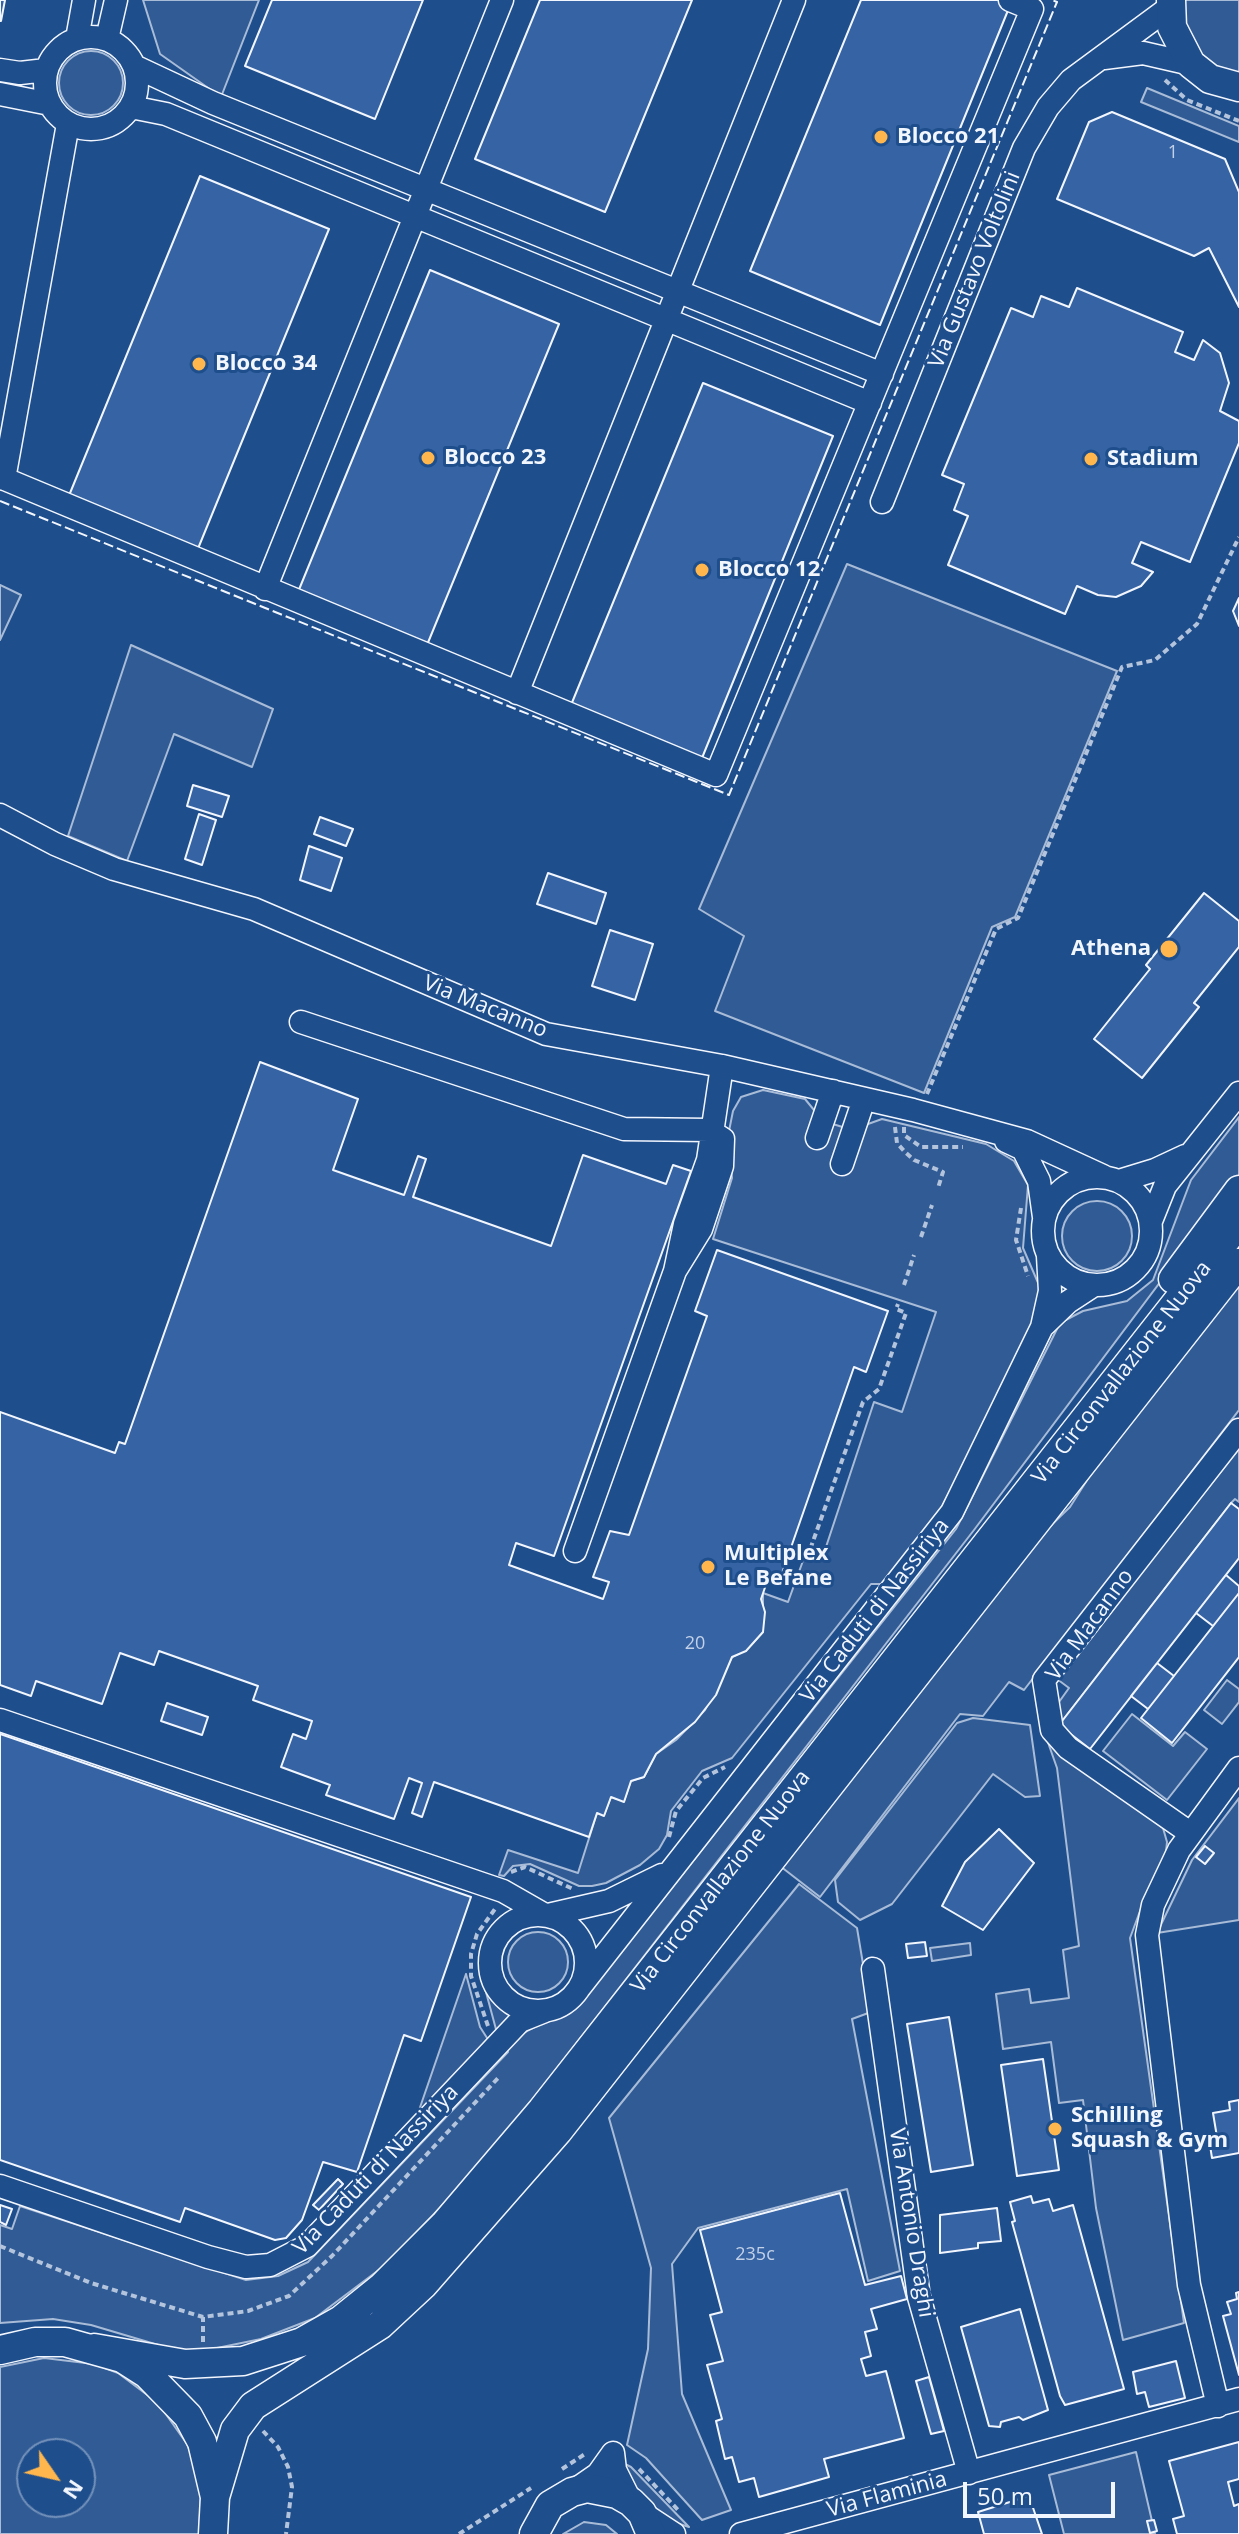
<!DOCTYPE html>
<html>
<head>
<meta charset="utf-8">
<style>
	body { margin:0 }
	#map { position:relative; width:1239px; height:2534px; overflow:hidden; background:#1f4e8c; font-family:"Open Sans",sans-serif }
	canvas { display:block }
	.north { position:absolute; left:16px; top:2438px; width:80px; height:80px; box-sizing:border-box; background:#1f4e8c; border:2px solid #7391ba; border-radius:50%; rotate:124deg; font-size:22px; font-weight:700; line-height:32px; text-align:center; color:#f2f6ff }
	.north::after { content:''; display:block; margin:auto; width:28px; height:36px; background:#ffb74d; clip-path:polygon(50% 0,100% 100%,50% 72%,0 100%) }
	.scale { position:absolute; left:963px; top:2482px; width:152px; height:36px; box-sizing:border-box; border:4px solid #f2f6ff; border-top:0; padding-left:10px; font-size:24px; line-height:28px; white-space:nowrap; color:#f2f6ff; -webkit-text-stroke:6px #1f4e8c; paint-order:stroke }
</style>
</head>
<body>
<div id="map">
<canvas width="1239" height="2534"></canvas>
<div class="north">N</div>
<div class="scale">50 m</div>
</div>
<script>
const context = document.querySelector('canvas').getContext('2d');
context.lineJoin = 'round';
function fill(path, color) {
  context.fillStyle = color;
  context.fill(path, 'evenodd');
}
function shape(rows) {
  const path = new Path2D();
  for (const r of rows) {
    if (r.length === 3) {
      path.moveTo(r[0] + r[2], r[1]);
      path.arc(r[0], r[1], r[2], 0, 2 * Math.PI);
      continue;
    }
    path.moveTo(r[0], r[1]);
    for (let i = 2; i < r.length; i += 2) path.lineTo(r[i], r[i + 1]);
  }
  return path;
}
function strokePath(path, color, width, dash) {
  context.strokeStyle = color;
  context.lineWidth = width;
  context.lineCap = dash ? 'butt' : 'round';
  context.setLineDash(dash || []);
  context.stroke(path);
}
function drawText(font, color, halo, rows, align = 'center') {
  context.font = font + ' "Open Sans",sans-serif';
  context.lineWidth = 6;
  context.setLineDash([]);
  context.textBaseline = 'middle';
  context.strokeStyle = halo;
  context.fillStyle = color;
  for (const [text, x, y, turn = 0] of rows) {
    context.save();
    context.translate(x, y);
    context.rotate((+turn || 0) * Math.PI / 180);
    context.textAlign = isNaN(turn) ? turn : align;
    if (halo) context.strokeText(text, 0, 0);
    context.fillText(text, 0, 0);
    context.restore();
  }
}
const built = shape([
	[143,0,259,0,221,97,160,54,143,0],
	[1178,0,1239,0,1239,85,1201,68,1178,0],
	[91,83,32],
	[1147,88,1239,126,1239,142,1141,102,1147,88],
	[847,564,1117,671,1015,917,992,927,924,1093,715,1011,744,936,699,909,847,564],
	[0,585,21,595,0,640,0,585],
	[131,645,273,709,252,767,174,734,127,861,68,836,131,645],
	[763,1090,805,1099,823,1121,862,1133,868,1124,882,1119,986,1144,1014,1161,1028,1185,1023,1248,1039,1285,1038,1320,935,1520,884,1584,871,1584,732,1758,702,1771,671,1811,667,1835,659,1849,640,1865,606,1883,592,1886,579,1886,530,1864,513,1866,504,1876,499,1875,508,1850,578,1873,597,1813,604,1815,611,1797,624,1801,631,1781,644,1777,656,1754,676,1740,705,1710,732,1657,746,1650,763,1632,763,1593,788,1602,804,1558,822,1559,874,1402,902,1412,936,1312,713,1239,732,1178,728,1136,733,1111,741,1097,763,1090],
	[1239,1117,1239,1177,974,1530,534,2098,458,2189,384,2266,315,2318,261,2339,217,2348,192,2351,165,2347,91,2325,53,2319,0,2323,0,2225,12,2229,20,2206,246,2280,278,2276,308,2262,508,2052,505,2047,516,2037,571,2007,590,1991,956,1529,1060,1323,1083,1311,1127,1301,1153,1280,1191,1180,1239,1117],
	[1097,1236,35],
	[1239,1284,1239,1410,1024,1690,1009,1682,983,1716,960,1714,820,1897,780,1866,1037,1539,1070,1507,1096,1466,1239,1284],
	[1239,1449,1239,1502,1235,1499,1231,1503,1059,1725,1059,1702,1069,1688,1057,1679,1239,1449],
	[1227,1680,1239,1689,1239,1702,1222,1724,1204,1710,1227,1680],
	[1132,1714,1173,1746,1185,1732,1207,1749,1167,1800,1103,1751,1132,1714],
	[973,1718,1030,1725,1040,1796,1025,1797,993,1774,892,1904,860,1920,838,1902,835,1880,957,1723,973,1718],
	[1045,1734,1061,1751,1163,1828,1167,1842,1165,1861,1146,1895,1130,1938,1184,2323,1123,2340,1096,2208,1083,2100,1059,2103,1051,2042,1003,2049,996,1994,1029,1989,1031,2003,1069,1998,1063,1950,1079,1946,1057,1768,1045,1734],
	[1239,1798,1239,1920,1157,1933,1192,1860,1239,1798],
	[799,1884,857,1928,871,2012,852,2019,900,2271,868,2281,847,2189,698,2228,672,2264,682,2394,731,2510,702,2520,646,2458,627,2445,648,2349,651,2268,609,2118,799,1884],
	[538,1962,30],
	[970,1943,971,1955,932,1961,930,1948,970,1943],
	[466,1974,480,2027,489,2041,416,2119,466,1974],
	[483,1981,498,2002,514,2013,497,2033,483,1981],
	[44,2358,94,2364,118,2373,158,2403,187,2444,196,2467,201,2492,199,2534,0,2534,0,2367,44,2358],
	[32,2454,80,2454,80,2502,32,2502,32,2454],
	[1136,2452,1155,2534,1064,2534,1049,2475,1136,2452],
	[625,2464,631,2467,689,2527,664,2519,634,2490,625,2464],
	[584,2522,606,2525,617,2534,563,2534,584,2522]
]);
fill(built, '#305b95');
strokePath(built, '#a8bbd7', 2);
const building = shape([
	[0,0,5,0,1,21,0,21,0,0],
	[272,0,423,0,375,119,245,66,272,0],
	[540,0,692,0,605,212,475,159,540,0],
	[861,0,1004,0,1011,3,880,325,750,271,861,0],
	[1112,112,1225,159,1239,192,1239,307,1209,248,1194,256,1057,199,1089,122,1112,112],
	[200,176,329,229,197,551,68,498,200,176],
	[430,270,559,324,427,645,298,592,430,270],
	[1077,288,1183,332,1175,352,1194,360,1203,340,1220,353,1229,383,1220,411,1239,421,1239,443,1190,562,1141,542,1132,563,1153,572,1141,586,1116,597,1098,595,1077,586,1065,614,948,565,968,516,954,510,964,484,942,475,1011,308,1033,317,1041,296,1069,307,1077,288],
	[703,383,833,436,702,758,571,705,703,383],
	[1239,598,1239,626,1233,611,1239,598],
	[193,785,229,796,222,817,187,806,193,785],
	[199,814,216,820,202,865,185,859,199,814],
	[320,817,353,829,346,846,314,834,320,817],
	[309,846,342,858,331,891,300,880,309,846],
	[548,873,606,893,596,924,537,904,548,873],
	[1204,893,1239,921,1239,947,1194,1003,1199,1007,1142,1078,1094,1039,1150,969,1146,965,1204,893],
	[610,930,653,944,635,1000,592,986,610,930],
	[260,1062,358,1099,333,1170,404,1195,418,1156,426,1159,413,1197,551,1246,583,1155,666,1184,673,1165,691,1171,554,1556,516,1543,509,1565,603,1599,609,1582,593,1577,610,1531,629,1535,707,1316,695,1311,717,1250,888,1311,866,1372,854,1367,780,1579,769,1576,761,1599,765,1612,763,1632,746,1651,732,1657,716,1695,695,1722,656,1754,644,1777,631,1781,624,1802,611,1797,604,1816,597,1813,589,1837,434,1782,422,1817,412,1813,422,1783,409,1778,394,1819,326,1795,330,1785,281,1767,293,1734,306,1739,312,1721,253,1700,258,1686,159,1651,154,1665,120,1653,102,1704,36,1681,31,1696,0,1685,0,1412,115,1453,119,1442,125,1444,260,1062],
	[1231,1503,1239,1509,1239,1558,1090,1749,1059,1725,1231,1503],
	[1226,1575,1239,1586,1239,1593,1213,1626,1196,1613,1226,1575],
	[1239,1593,1239,1657,1172,1743,1141,1718,1239,1593],
	[1157,1663,1174,1676,1148,1709,1131,1696,1157,1663],
	[167,1703,208,1717,202,1735,161,1721,167,1703],
	[0,1734,471,1897,421,2041,404,2035,357,2172,323,2162,302,2220,286,2238,275,2240,185,2208,180,2222,0,2160,0,1734],
	[999,1829,1034,1863,983,1930,942,1906,965,1862,999,1829],
	[1205,1846,1214,1853,1205,1864,1196,1857,1205,1846],
	[925,1942,927,1956,908,1958,906,1944,925,1942],
	[949,2017,973,2165,931,2172,907,2024,949,2017],
	[1043,2059,1059,2170,1017,2176,1001,2065,1043,2059],
	[1239,2100,1239,2153,1212,2158,1209,2139,1217,2137,1213,2113,1230,2110,1229,2102,1239,2100],
	[338,2179,343,2184,319,2210,313,2205,338,2179],
	[840,2193,865,2285,901,2276,907,2299,871,2309,877,2329,865,2332,871,2356,861,2359,866,2376,886,2371,904,2438,824,2459,829,2477,759,2497,754,2478,739,2482,732,2457,725,2459,716,2421,722,2419,707,2365,723,2361,710,2315,722,2312,700,2230,840,2193],
	[1031,2196,1033,2203,1049,2199,1053,2211,1073,2205,1124,2389,1065,2405,1060,2396,1012,2222,1015,2221,1010,2202,1031,2196],
	[0,2205,12,2209,6,2225,0,2222,0,2205],
	[997,2208,1001,2241,978,2243,978,2248,940,2253,940,2215,997,2208],
	[1239,2292,1239,2375,1223,2316,1231,2314,1227,2302,1237,2299,1236,2293,1239,2292],
	[1020,2309,1048,2410,1023,2420,1019,2417,1001,2422,1000,2427,989,2426,961,2327,1020,2309],
	[1176,2361,1185,2398,1149,2407,1145,2392,1137,2394,1133,2372,1176,2361],
	[929,2377,944,2431,931,2434,916,2381,929,2377],
	[1239,2442,1239,2479,1228,2482,1234,2506,1239,2504,1239,2534,1177,2534,1173,2519,1184,2516,1169,2461,1239,2442],
	[1029,2496,1042,2534,984,2534,978,2512,1029,2496],
	[1154,2520,1157,2531,1150,2533,1147,2521,1154,2520]
]);
fill(building, '#3563a3');
strokePath(building, '#f2f6ff', 2);
const minor = shape([
	[91,83,46],
	[77,39,84,0],
	[107,39,116,0],
	[1104,58,1143,53,1191,64],
	[134,66,213,103,882,374],
	[0,70,20,73,46,70],
	[0,94,50,104],
	[131,107,166,114,870,403],
	[0,477,716,775,1032,9,1010,0],
	[4,479,68,124],
	[882,502,1024,148,1048,107,1071,80,1170,7],
	[265,589,502,0],
	[517,693,794,0],
	[0,815,55,844,114,869,254,909,546,1034,722,1066,913,1110,1027,1141,1103,1176],
	[301,1022,624,1129,709,1130,723,1139,722,1166,701,1229,675,1271],
	[817,1138,833,1091],
	[1006,1141,1023,1149,1039,1181,1044,1217],
	[842,1164,864,1099],
	[1097,1231,54],
	[1119,1181,1155,1170,1185,1156],
	[1151,1221,1165,1186,1239,1093],
	[1042,1327,1068,1302,1094,1285],
	[575,1551,675,1271,685,1224,708,1160,722,1066],
	[0,1720,503,1891,545,1915],
	[1190,1833,1068,1748,1052,1730,1044,1680,1239,1430],
	[538,1963,48],
	[548,1915,609,1901,662,1875],
	[873,1969,919,2297,969,2473],
	[576,1992,952,1512,1042,1327,1050,1291,1048,1256],
	[0,2186,208,2257,246,2267,270,2265,307,2246,520,2021,545,2011],
	[1218,2406,1189,2285,1147,1935,1153,1905,1179,1850,1239,1768],
	[572,2492,598,2474,613,2453,615,2470,631,2502],
	[642,2513,674,2534],
	[741,2534,1239,2399]
]);
const major = shape([
	[1171,0,1172,27,1191,64,1210,79,1239,87],
	[1173,1279,1239,1190],
	[94,2348,185,2364,243,2361,302,2342,341,2320,382,2287,444,2225,542,2110,1239,1223],
	[0,2350,35,2342,65,2342,122,2358,147,2374,188,2416,202,2442,215,2497,213,2534],
	[215,2497,235,2430,253,2406,380,2325,423,2285,558,2131,1239,1263],
	[534,2534,550,2505,572,2492,587,2488,617,2494,631,2502,642,2513,651,2534]
]);
strokePath(minor, '#f2f6ff', 25);
strokePath(major, '#f2f6ff', 31);
strokePath(shape([
	[1165,80,1187,100,1239,121],
	[927,1094,996,929,1018,918,1122,667,1155,660,1197,624,1239,537],
	[895,1127,897,1143,904,1151,914,1160,943,1172,938,1188],
	[904,1127,904,1135,921,1147,963,1147],
	[1021,1208,1016,1240,1028,1276],
	[921,1237,932,1205],
	[904,1285,914,1255],
	[807,1558,863,1402,879,1389,906,1313,896,1309,898,1304],
	[669,1837,676,1811,703,1778,725,1767],
	[511,1872,525,1867,573,1889],
	[488,2026,471,1976,471,1954,477,1934,495,1909],
	[0,2246,91,2283,203,2317,248,2311,289,2296,332,2256,499,2077],
	[203,2342,203,2317],
	[263,2431,278,2447,288,2467,292,2487,286,2534],
	[562,2469,585,2454],
	[639,2469,680,2512],
	[459,2534,531,2488]
]), '#b3c4dc', 4, [6, 4]);
strokePath(minor, '#1f4e8c', 22);
strokePath(major, '#1f4e8c', 28);
strokePath(shape([
	[0,501,729,795,1057,2,1052,0]
]), '#f2f6ff', 2, [10, 4]);
for (const [x, y, r, color] of [
	[881,137,8,"#ffb74d"],
	[199,364,8,"#ffb74d"],
	[428,458,8,"#ffb74d"],
	[1091,459,8,"#ffb74d"],
	[702,570,8,"#ffb74d"],
	[1169,949,10,"#ffb74d"],
	[708,1567,8,"#ffb74d"],
	[1055,2129,8,"#ffb74d"]
]) {
  const dot = new Path2D();
  dot.arc(x, y, r, 0, 2 * Math.PI);
  context.fillStyle = color;
  context.fill(dot);
  strokePath(dot, '#1f4e8c', 3);
}
drawText('18px', '#c3d1e8', null, [
	["1",1173,153],
	["20",695,1644],
	["235c",755,2255]
]);
drawText('bold 22px', '#f2f6ff', '#1f4e8c', [
	["Blocco 21",897,137],
	["Blocco 34",215,364],
	["Blocco 23",444,458],
	["Stadium",1107,459],
	["Blocco 12",718,570],
	["Athena",1151,949,"right"],
	["Multiplex",724,1554],
	["Le Befane",724,1579],
	["Schilling",1071,2116],
	["Squash & Gym",1071,2141]
], 'left');
drawText('22px', '#f2f6ff', '#1f4e8c', [
	["Via Gustavo Voltolini",975,270,-68],
	["Via Macanno",485,1007,22],
	["Via Circonvallazione Nuova",1122,1373,-52],
	["Via Caduti di Nassiriya",875,1611,-52],
	["Via Macanno",1090,1625,-54],
	["Via Circonvallazione Nuova",721,1882,-52],
	["Via Caduti di Nassiriya",376,2170,-46],
	["Via Antonio Draghi",911,2223,81],
	["Via Flaminia",887,2495,-15]
]);
</script>
</body>
</html>
